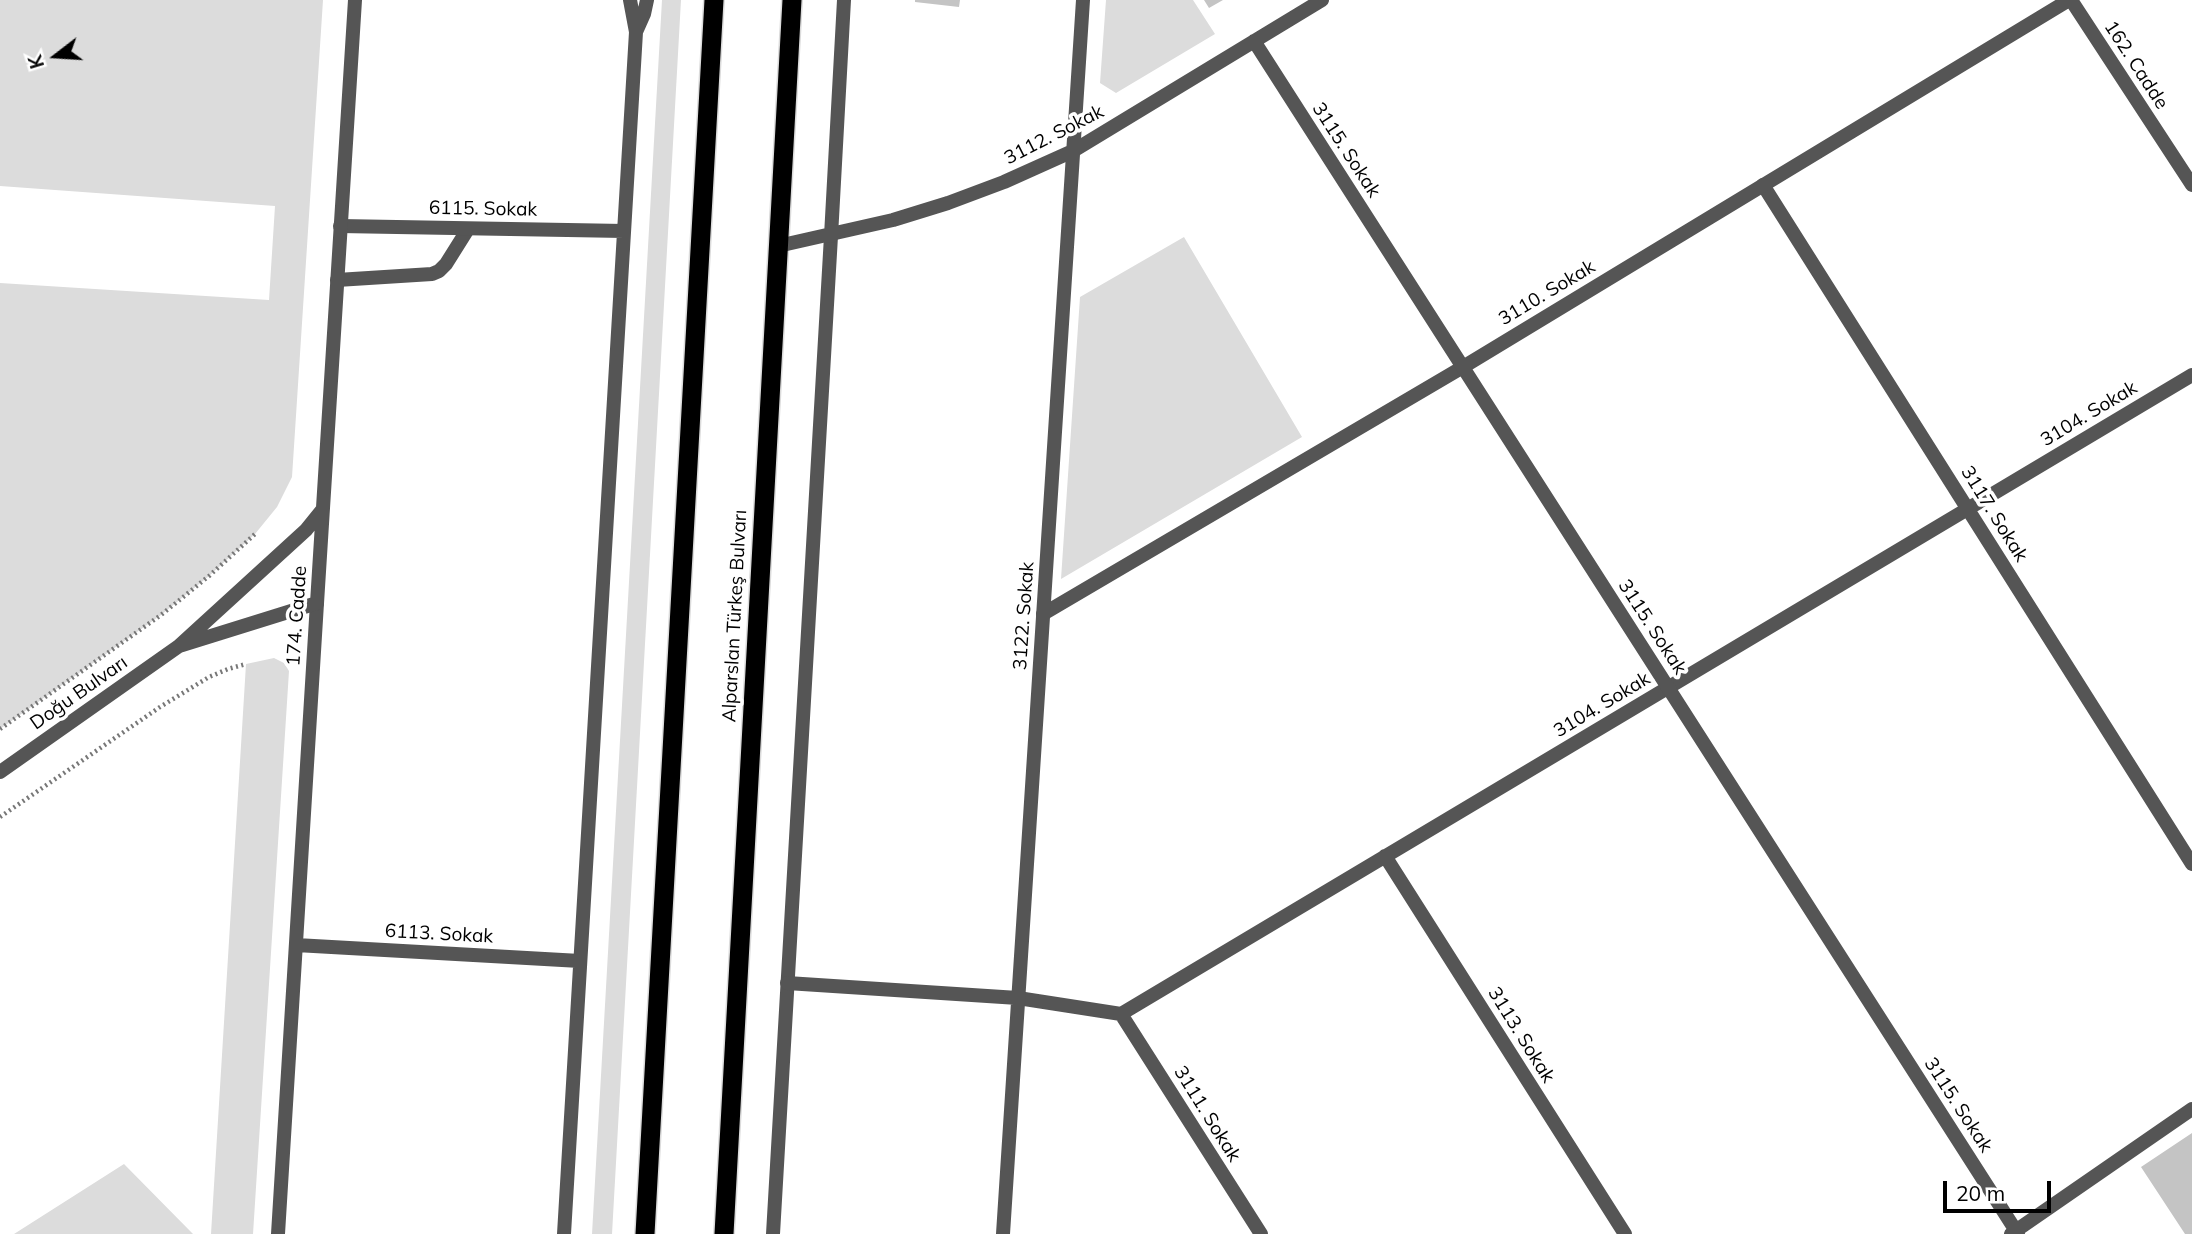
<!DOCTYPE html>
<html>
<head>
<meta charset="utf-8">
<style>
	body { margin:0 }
	#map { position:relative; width:2192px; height:1234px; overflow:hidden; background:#fff; font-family:Mulish,sans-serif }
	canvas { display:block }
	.north { position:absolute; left:21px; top:21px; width:70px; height:70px; -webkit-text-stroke:5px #fff; paint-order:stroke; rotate:253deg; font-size:19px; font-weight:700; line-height:28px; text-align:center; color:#000 }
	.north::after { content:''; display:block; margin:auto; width:24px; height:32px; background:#000; clip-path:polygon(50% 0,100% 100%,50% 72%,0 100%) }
	.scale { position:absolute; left:1943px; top:1181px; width:108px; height:32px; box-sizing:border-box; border:4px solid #000; border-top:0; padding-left:9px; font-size:21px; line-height:24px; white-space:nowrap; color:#000; -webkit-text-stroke:5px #fff; paint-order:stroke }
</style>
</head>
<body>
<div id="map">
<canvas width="2192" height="1234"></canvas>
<div class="north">K</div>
<div class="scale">20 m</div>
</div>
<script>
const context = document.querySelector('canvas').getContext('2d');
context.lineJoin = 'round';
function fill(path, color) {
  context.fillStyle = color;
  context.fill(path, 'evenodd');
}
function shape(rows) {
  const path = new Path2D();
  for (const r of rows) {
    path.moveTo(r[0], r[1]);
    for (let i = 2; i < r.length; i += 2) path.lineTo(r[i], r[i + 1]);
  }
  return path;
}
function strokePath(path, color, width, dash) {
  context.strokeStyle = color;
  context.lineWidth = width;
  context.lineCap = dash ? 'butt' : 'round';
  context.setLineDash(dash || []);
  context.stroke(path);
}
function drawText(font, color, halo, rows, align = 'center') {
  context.font = font + ' Mulish,sans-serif';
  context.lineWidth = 7;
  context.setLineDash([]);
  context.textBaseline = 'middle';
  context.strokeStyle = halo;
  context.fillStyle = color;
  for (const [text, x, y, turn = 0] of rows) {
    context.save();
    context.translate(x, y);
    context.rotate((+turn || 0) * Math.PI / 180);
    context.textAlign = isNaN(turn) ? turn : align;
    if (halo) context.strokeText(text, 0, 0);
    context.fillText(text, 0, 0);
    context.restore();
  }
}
fill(shape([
	[0,0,323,0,292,477,277,507,255,534,209,576,161,615,0,729,0,283,269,300,275,206,0,186],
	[662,0,681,0,612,1234,592,1234],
	[1106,0,1193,0,1215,34,1116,93,1100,83],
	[1184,237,1302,437,1061,579,1080,297],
	[274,658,284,663,289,671,253,1234,211,1234,246,664],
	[124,1164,193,1234,14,1234]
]), '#dcdcdc');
fill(shape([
	[915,0,960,0,959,7,915,2],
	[1204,0,1223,0,1209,8],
	[2192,1133,2192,1234,2185,1234,2141,1167]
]), '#c4c4c4');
const trunk = shape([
	[645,1234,714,0],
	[724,1234,792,0]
]);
strokePath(trunk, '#dbdbdb', 22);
strokePath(shape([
	[0,729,161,615,209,576,255,534],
	[0,817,160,707,209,677,228,669,246,664]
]), '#777', 4.5, [2, 3.5]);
strokePath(shape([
	[1763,185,2192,864],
	[337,280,432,274,439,271,446,264,468,229],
	[1043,614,1463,367],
	[1385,856,1625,1234],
	[1018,998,1121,1014,2192,375],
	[1121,1014,1261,1234],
	[773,1234,831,236]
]), '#555', 14);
strokePath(shape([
	[630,0,636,32,644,14,647,0],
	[2071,0,2192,185],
	[1254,41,2018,1234],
	[340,226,624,231],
	[831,236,844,0],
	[778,246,893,220,948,203,1004,182,1073,151,1322,0],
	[1463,367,2069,0],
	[296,945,580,961],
	[787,983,1018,998],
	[278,1234,317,603],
	[564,1234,636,32],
	[1003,1234,1083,0],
	[2011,1234,2192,1109]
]), '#555', 14);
strokePath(shape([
	[179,646,317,603,355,0],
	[0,772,179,646,306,530,323,509]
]), '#555', 14);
strokePath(trunk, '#000', 19);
drawText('19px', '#000', '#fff', [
	["162. Cadde",2136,65,57],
	["3112. Sokak",1054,135,-27],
	["3115. Sokak",1346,150,57],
	["6115. Sokak",483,209,1],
	["3110. Sokak",1547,293,-31],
	["3104. Sokak",2089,414,-31],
	["3117. Sokak",1994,514,58],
	["174. Cadde",297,616,-86],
	["Alparslan Türkeş Bulvarı",735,616,-87],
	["3122. Sokak",1024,616,-86],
	["3115. Sokak",1652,627,57],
	["Doğu Bulvarı",79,693,-35],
	["3104. Sokak",1602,705,-31],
	["6113. Sokak",439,934,3],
	["3113. Sokak",1521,1035,58],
	["3115. Sokak",1958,1105,57],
	["3111. Sokak",1207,1114,58]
]);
</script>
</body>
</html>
